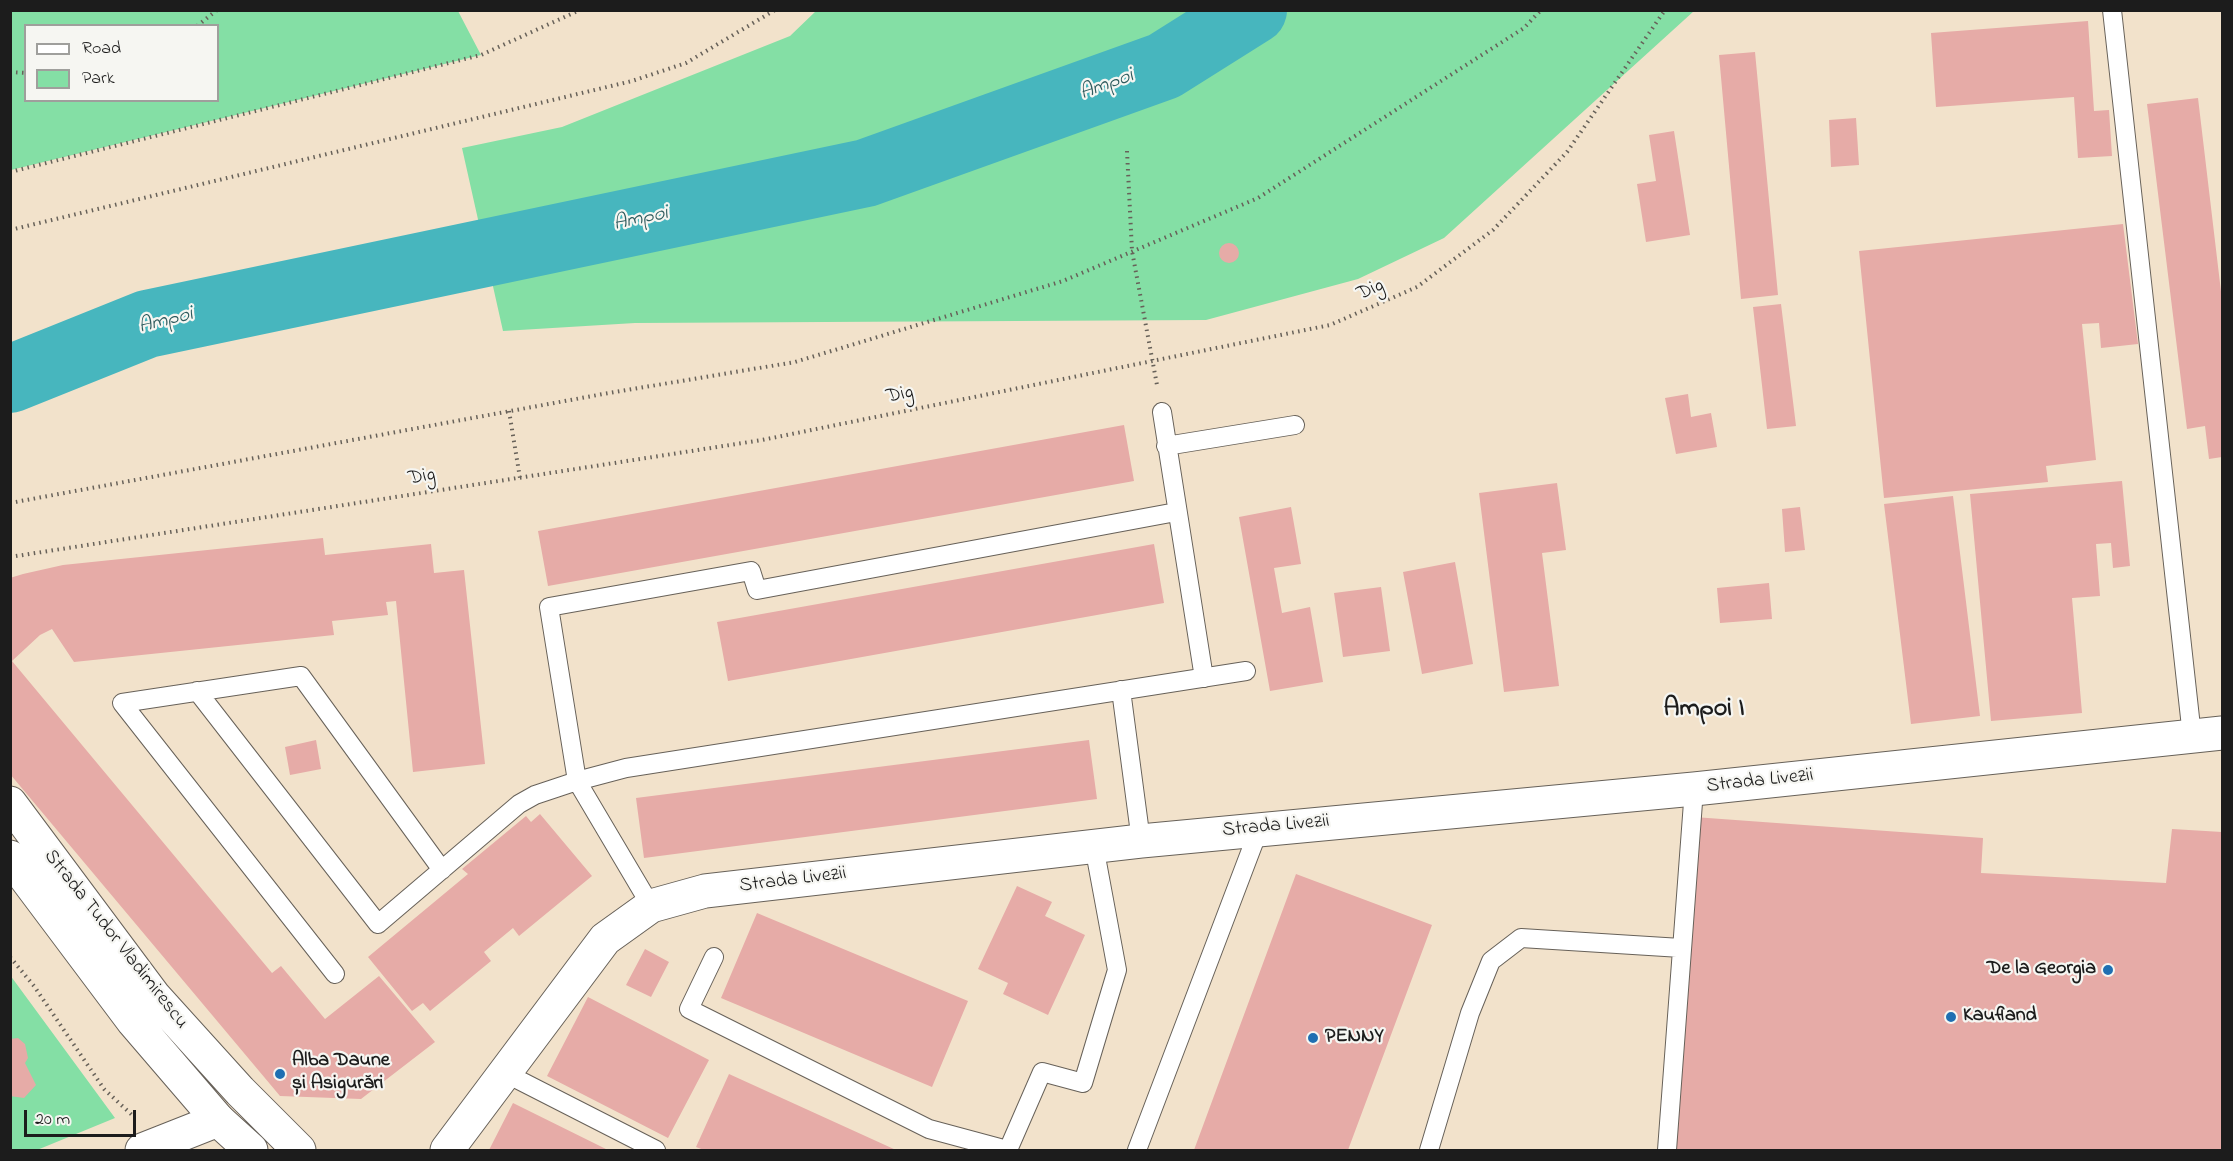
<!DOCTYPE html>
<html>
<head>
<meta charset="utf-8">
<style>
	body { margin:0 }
	#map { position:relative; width:2233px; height:1161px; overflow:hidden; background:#f2e2cb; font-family:"Indie Flower",sans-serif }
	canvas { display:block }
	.frame { position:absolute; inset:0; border:12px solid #1c1c1c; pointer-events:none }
	.legend { position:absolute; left:24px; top:24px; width:195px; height:78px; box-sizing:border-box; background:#f6f6f2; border:2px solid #9f9f9c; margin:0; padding:8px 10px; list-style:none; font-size:18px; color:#1c1c1c }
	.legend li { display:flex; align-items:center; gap:12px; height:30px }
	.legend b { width:30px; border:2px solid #9f9f9c }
	.scale { position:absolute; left:24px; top:1110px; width:112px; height:27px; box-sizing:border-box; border:3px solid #1c1c1c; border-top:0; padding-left:8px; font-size:18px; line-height:21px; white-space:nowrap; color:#1c1c1c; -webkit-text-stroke:4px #f6f6f2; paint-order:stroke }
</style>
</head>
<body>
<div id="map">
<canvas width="2233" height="1161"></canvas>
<div class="frame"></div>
<ul class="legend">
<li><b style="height:8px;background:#fff"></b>Road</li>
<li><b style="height:16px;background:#84dfa5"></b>Park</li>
</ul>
<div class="scale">20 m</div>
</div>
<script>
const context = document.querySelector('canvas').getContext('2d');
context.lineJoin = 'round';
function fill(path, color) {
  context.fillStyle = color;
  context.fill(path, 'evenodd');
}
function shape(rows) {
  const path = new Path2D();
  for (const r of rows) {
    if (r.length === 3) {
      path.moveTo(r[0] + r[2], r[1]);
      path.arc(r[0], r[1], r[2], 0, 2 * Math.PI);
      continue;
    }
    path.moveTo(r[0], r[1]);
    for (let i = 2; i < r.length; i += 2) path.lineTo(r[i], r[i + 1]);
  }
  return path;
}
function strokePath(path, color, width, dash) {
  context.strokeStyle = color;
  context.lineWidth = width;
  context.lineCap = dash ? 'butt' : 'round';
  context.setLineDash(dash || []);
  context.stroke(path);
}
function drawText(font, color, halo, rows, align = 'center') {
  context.font = font + ' "Indie Flower",sans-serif';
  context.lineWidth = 4.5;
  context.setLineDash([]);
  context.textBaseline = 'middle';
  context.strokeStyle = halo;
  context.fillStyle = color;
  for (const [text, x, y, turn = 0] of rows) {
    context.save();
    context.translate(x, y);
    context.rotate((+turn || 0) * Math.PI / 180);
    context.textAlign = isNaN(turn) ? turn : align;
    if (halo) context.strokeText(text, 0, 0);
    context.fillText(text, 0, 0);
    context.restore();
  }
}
fill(shape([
	[10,11,458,11,481,55,11,170],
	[26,26,218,26,218,100,26,100],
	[816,11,816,10,1694,11,1444,238,1358,279,1206,320,635,323,503,331,462,148,562,127,790,36],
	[10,975,115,1118,37,1150,11,1150]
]), '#84dfa5');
strokePath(shape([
	[10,379,147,324,866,173,1164,66,1253,10]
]), '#47b6be', 68);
fill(shape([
	[2088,21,2094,111,2109,110,2112,156,2078,158,2074,97,1936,107,1931,33],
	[1755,52,1778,295,1741,299,1719,55],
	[2198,98,2222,300,2222,457,2209,459,2205,426,2187,429,2147,104],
	[1856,118,1859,165,1831,167,1829,120],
	[1674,131,1690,235,1646,242,1637,184,1656,181,1649,135],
	[2123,224,2138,344,2101,348,2099,323,2082,324,2096,460,2046,466,2048,482,1884,498,1859,251],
	[1229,253,10],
	[1781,304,1796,426,1767,429,1753,307],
	[1688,394,1691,417,1711,413,1717,447,1676,454,1665,398],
	[1124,425,1134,481,548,586,538,531],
	[2122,481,2130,566,2113,568,2111,543,2096,544,2100,596,2072,598,2082,713,1991,721,1970,494],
	[1557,483,1566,550,1542,553,1559,686,1504,692,1479,493],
	[1953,496,1980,716,1911,724,1884,504],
	[1291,507,1301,564,1274,568,1282,613,1310,607,1323,682,1270,691,1239,517],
	[1800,507,1805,550,1785,552,1782,509],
	[323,538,325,555,431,544,434,573,464,570,485,764,413,772,396,601,386,602,388,615,332,621,334,635,74,662,52,629,40,635,12,661,272,973,281,966,325,1019,379,976,435,1042,361,1099,280,1096,10,774,10,578,23,574,63,565],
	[1154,544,1164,603,728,681,717,622],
	[1455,562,1473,664,1422,674,1403,572],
	[1769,583,1772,619,1720,623,1717,588],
	[1381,587,1390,651,1343,657,1334,593],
	[316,740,321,769,290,775,285,747],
	[1089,740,1097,799,644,858,636,798],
	[540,814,592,876,519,936,513,928,484,952,491,961,430,1011,423,1003,412,1011,368,957,468,874,462,869,526,816,531,822],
	[1694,817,1983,838,1981,873,2166,883,2172,829,2222,832,2222,1150,1670,1150],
	[1296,874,1432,925,1348,1150,1194,1150],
	[1017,886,1052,902,1045,916,1085,935,1048,1015,1003,994,1008,983,978,969],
	[757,913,968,1001,932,1087,721,998],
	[645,949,669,962,651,997,626,985],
	[588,997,709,1060,668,1138,547,1076],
	[18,1038,25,1044,28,1058,25,1063,36,1085,24,1098,10,1096,10,1039],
	[729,1074,896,1150,704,1150,696,1147],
	[513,1103,608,1150,489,1150]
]), '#e6aba7');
const service = shape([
	[2112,10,2192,736],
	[1162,412,1204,678],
	[1166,446,1295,425],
	[1121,690,1141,841],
	[197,691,378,924,519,804,535,795,577,781,626,768,1246,671],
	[651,906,577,781,549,607,751,571,757,590,1176,512],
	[714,957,689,1009,929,1129,1007,1150],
	[335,974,122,703,301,676,442,870],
	[505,1073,656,1150],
	[1008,1150,1042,1072,1083,1083,1117,970,1094,846],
	[1137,1150,1259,829],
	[1429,1150,1470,1013,1491,961,1521,938,1681,948],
	[1667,1150,1694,789]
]);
const minor = shape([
	[142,1150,218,1120],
	[447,1150,605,939,651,906,705,891,1141,841,1694,789,2222,733]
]);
const primary = shape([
	[10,803,154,996,240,1091,299,1150],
	[10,857,133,1021,218,1120,251,1150]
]);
strokePath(service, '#676159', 20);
strokePath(minor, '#676159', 35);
strokePath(primary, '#676159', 35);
strokePath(shape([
	[197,26,217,10],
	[10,72,26,73],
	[1127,151,1132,251,1157,385],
	[10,172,481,55,580,10],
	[10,230,632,81,686,63,775,10],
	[509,411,520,478],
	[10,503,603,394,795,362,1063,281,1258,198,1524,28,1541,10],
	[10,557,762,440,1330,325,1417,287,1493,230,1567,152,1665,10],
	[10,957,34,986,104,1089,132,1115]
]), '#676159', 4, [1.5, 4.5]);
strokePath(service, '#fff', 18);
strokePath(minor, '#fff', 33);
strokePath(primary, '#fff', 33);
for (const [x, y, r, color] of [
	[2108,970,6,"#1f6fb2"],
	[1951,1017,6,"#1f6fb2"],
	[1313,1038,6,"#1f6fb2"],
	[280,1074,6,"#1f6fb2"]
]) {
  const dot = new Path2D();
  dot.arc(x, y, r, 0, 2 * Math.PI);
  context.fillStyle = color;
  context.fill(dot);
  strokePath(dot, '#f6f6f2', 2);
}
drawText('20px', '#1c1c1c', '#f6f6f2', [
	["Dig",1371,291,-23],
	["Dig",900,396,-11],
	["Dig",422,478,-9],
	["Strada Livezii",1760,782,-6],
	["Strada Livezii",1276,827,-5],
	["Strada Livezii",793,881,-7],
	["Strada Tudor Vladimirescu",115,940,52]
]);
drawText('bold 20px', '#1c1c1c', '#f6f6f2', [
	["De la Georgia",2096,970,"right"],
	["Kaufland",1963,1017],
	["PENNY",1325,1038],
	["Alba Daune",292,1062],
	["și Asigurări",292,1085]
], 'left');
drawText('italic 21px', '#2d5a5d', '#f6f6f2', [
	["Ampoi",1107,86,-20],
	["Ampoi",641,220,-12],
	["Ampoi",166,322,-14]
]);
drawText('bold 26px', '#1c1c1c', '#f6f6f2', [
	["Ampoi I",1704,711]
]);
</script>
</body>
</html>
